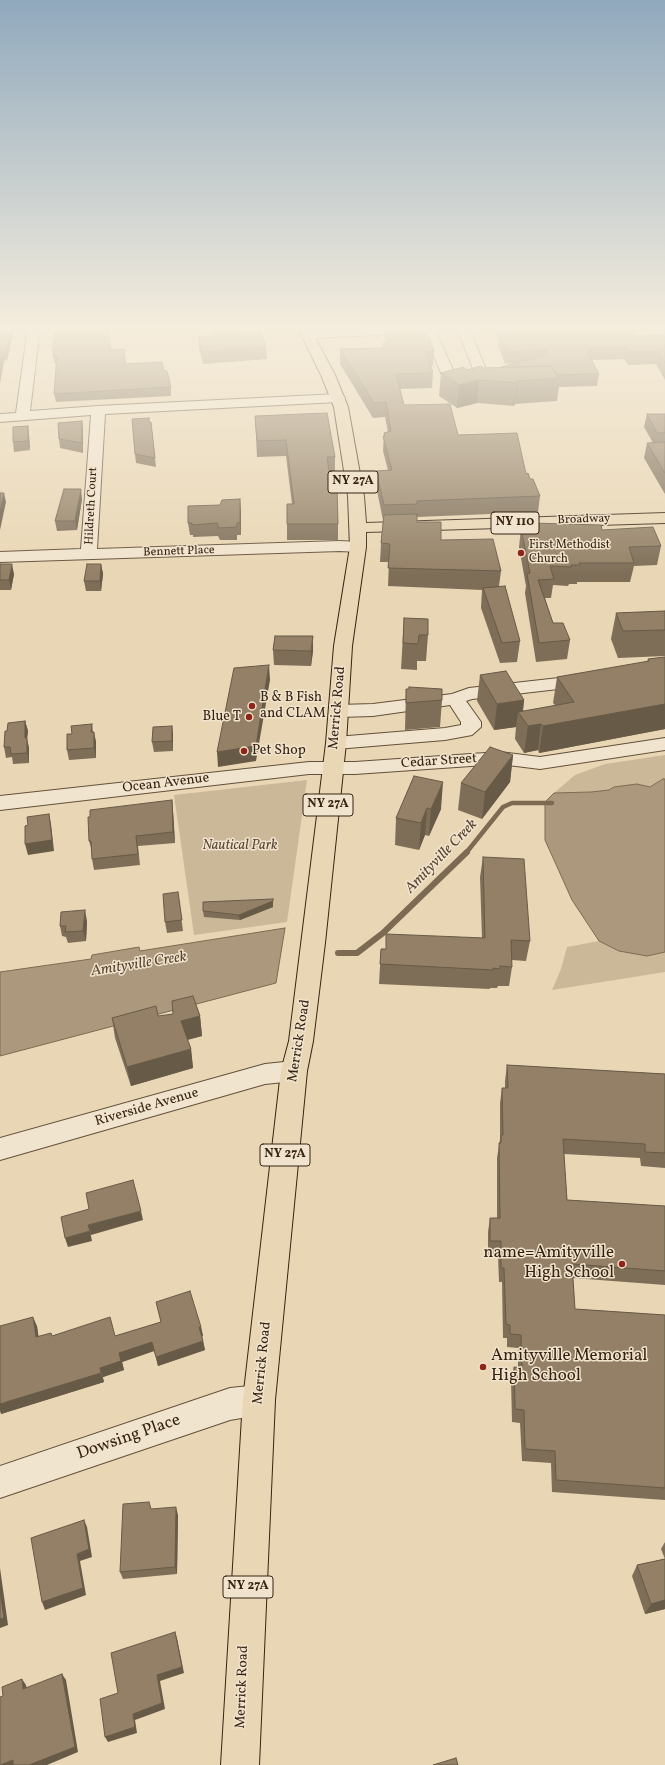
<!DOCTYPE html>
<html>
<head>
<meta charset="utf-8">
<style>
	body { margin:0 }
	canvas { display:block; background:#e9d6b4 }
</style>
</head>
<body>
<canvas width="665" height="1765"></canvas>
<script>
const context = document.querySelector('canvas').getContext('2d');
context.lineJoin = 'round';
function fill(path, color) {
  context.fillStyle = color;
  context.fill(path, 'evenodd');
}
function shape(rows) {
  const path = new Path2D();
  for (const r of rows) {
    path.moveTo(r[0], r[1]);
    for (let i = 2; i < r.length; i += 2) path.lineTo(r[i], r[i + 1]);
  }
  return path;
}
function strokePath(path, color, width, dash) {
  context.strokeStyle = color;
  context.lineWidth = width;
  context.lineCap = dash ? 'butt' : 'round';
  context.setLineDash(dash || []);
  context.stroke(path);
}
function drawText(font, color, halo, rows, align = 'center') {
  context.font = font + ' Vollkorn,serif';
  context.lineWidth = 3;
  context.setLineDash([]);
  context.textBaseline = 'middle';
  context.strokeStyle = halo;
  context.fillStyle = color;
  for (const [text, x, y, turn = 0] of rows) {
    context.save();
    context.translate(x, y);
    context.rotate((+turn || 0) * Math.PI / 180);
    context.textAlign = isNaN(turn) ? turn : align;
    if (halo) context.strokeText(text, 0, 0);
    context.fillText(text, 0, 0);
    context.restore();
  }
}
fill(shape([
	[665,755,665,779,660,780,656,784,650,787,637,784,614,787,609,790,591,792,554,793,575,775,605,764],
	[307,780,287,922,194,935,174,795],
	[599,941,619,951,647,956,665,952,665,972,552,990,561,969,567,947]
]), '#cbb898');
const water = shape([
	[663,779,665,779,665,952,647,956,619,951,599,941,572,900,545,840,545,802,554,793,591,792,609,790,614,787,637,784,650,787,663,779],
	[285,928,276,983,0,1056,0,972,91,959,92,955,139,947,140,951,285,928]
]);
fill(water, '#ac997d');
strokePath(water, '#7d6a52', 1);
strokePath(shape([
	[466,853,503,807,512,803,552,803]
]), '#7d6a52', 4.5);
strokePath(shape([
	[338,953,357,953,383,933,467,852]
]), '#7d6a52', 6);
const minor = shape([
	[28,328,40,328,30,411,98,406,338,394,343,395,345,398,343,401,338,402,105,414,97,549,340,541,358,542,364,544,366,547,364,550,358,552,340,551,0,562,0,552,81,549,91,415,0,422,0,414,16,413,28,328],
	[352,328,449,328,447,331,436,332,457,379,455,382,450,383,445,382,424,333,307,338,303,337,301,334,303,331,307,330,352,328],
	[457,328,469,328,491,382,500,383,502,386,500,389,481,389,457,328],
	[586,675,593,677,595,681,593,685,472,699,466,701,481,722,481,727,472,735,445,740,336,749,329,747,326,743,329,739,336,737,445,728,461,725,461,722,450,705,373,716,339,717,332,715,329,711,332,707,339,705,373,704,452,694,469,688,586,675],
	[665,738,665,750,540,769,500,764,355,774,309,774,0,810,0,796,309,762,355,762,500,752,540,757,665,738],
	[294,1061,303,1064,307,1071,303,1078,294,1081,265,1084,0,1160,0,1138,265,1064,294,1061],
	[259,1385,270,1389,275,1400,270,1411,259,1415,230,1420,0,1498,0,1466,230,1388,259,1385]
]);
const major = shape([
	[298,328,310,328,335,375,348,407,364,496,366,523,665,513,665,523,366,532,366,547,352,646,346,743,325,943,313,1041,307,1071,275,1400,259,1765,221,1765,243,1400,281,1071,289,1041,326,743,334,646,350,547,348,496,334,407,321,375,298,328]
]);
strokePath(minor, '#63503a', 2);
strokePath(major, '#362312', 2);
fill(minor, '#f1e4ce');
fill(major, '#e9d6b4');
fill(shape([
	[0,328,14,328,7,360,4,361,0,383],
	[210,328,237,328,239,334,266,347,267,359,203,364,199,348,198,337,211,336],
	[384,328,386,328,434,351,433,366,431,366,433,373,432,388,400,389,404,405,458,435,526,474,530,479,540,496,538,512,417,517,417,522,441,540,501,571,499,586,520,641,517,662,500,663,481,608,482,590,388,586,389,562,380,562,381,543,383,520,376,486,376,471,388,470,383,451,384,433,388,432,385,417,373,418,340,364,340,349,382,348,383,343,386,343,384,336],
	[493,328,631,328,636,336,665,334,660,328,665,328,665,380,656,364,628,365,624,359,592,360,599,374,597,386,559,387,557,401,515,404,514,406,477,403,457,408,439,396,441,373,483,368,501,367,517,363,505,364,498,345,498,338],
	[124,349,126,364,164,371,171,387,171,396,56,402,54,394,56,364,55,364,53,356],
	[647,414,665,414,665,494,644,458,647,443,653,443,644,427],
	[255,416,335,457,335,472,329,472,338,524,338,540,287,540,287,524,292,504,286,456,257,457],
	[149,422,151,422,156,467,136,463,135,454],
	[28,426,29,435,30,450,14,452,13,442],
	[83,431,83,453,60,448,59,439],
	[82,499,77,530,57,531,55,521],
	[241,511,241,535,237,535,237,540,220,540,218,536,193,537,193,535,190,535,188,523],
	[532,523,602,530,661,546,657,565,634,566,630,582,577,582,577,584,569,584,568,586,553,585,551,598,545,598,553,623,570,640,567,659,536,662,525,593,526,586,519,547,521,528,531,528],
	[0,564,14,574,11,590,0,590],
	[101,564,103,574,101,591,86,591,84,581],
	[665,611,665,656,618,658,611,639,616,613],
	[404,618,428,635,426,661,417,661,417,670,401,669],
	[273,650,313,651,311,666,274,665],
	[665,657,665,729,539,753,538,750,524,753,515,739,516,727,494,730,477,701,480,675,524,700,523,712,555,705,553,703,557,677,647,662,648,659],
	[406,689,442,700,440,727,405,730],
	[25,721,28,731,27,739,29,748,29,763,13,764,12,757,6,758,4,747,7,731],
	[92,724,93,732,96,742,96,758,69,760,67,750,72,734],
	[172,726,173,736,173,751,154,752,152,742],
	[513,755,510,782,482,819,458,810,461,783],
	[414,776,441,809,429,836,425,835,419,850,395,845,396,818],
	[172,800,173,811,175,843,138,846,140,865,94,870,92,859,92,851,89,841],
	[483,857,530,941,526,961,512,960,512,967,509,986,498,986,497,988,490,988,490,989,379,984,381,949,386,949,482,938,480,877],
	[178,892,183,931,167,933,165,922],
	[273,901,273,907,240,920,204,917,203,911],
	[87,921,86,941,68,943,66,937,62,936,60,926],
	[158,1016,200,1016,202,1036,187,1040,191,1049,193,1068,131,1086,115,1038,112,1018],
	[507,1065,665,1074,665,1168,641,1166,640,1158,564,1154,567,1200,665,1206,665,1285,573,1278,575,1309,665,1315,665,1500,552,1492,551,1463,522,1461,520,1423,512,1422,511,1380,514,1367,518,1368,518,1348,507,1347,507,1338,503,1338,502,1282,499,1282,498,1256,488,1255,488,1232,490,1218,497,1218,497,1158,500,1139,500,1103,502,1088,505,1088,505,1081],
	[156,1302,201,1327,203,1336,202,1336,205,1350,158,1366,154,1351,122,1362,124,1370,103,1377,104,1382,1,1414,37,1326,38,1336,115,1336,161,1322],
	[151,1509,178,1515,177,1574,123,1579,120,1572],
	[665,1542,665,1609,645,1614,632,1576,637,1565,665,1559,661,1549]
]), '#7e6e58');
fill(shape([
	[11,328,14,328,7,360,6,352],
	[3,352,4,361,0,383,0,366],
	[479,380,477,403,457,408,459,385],
	[518,381,515,404,514,406,517,383],
	[82,421,83,431,83,453,82,443],
	[28,426,29,435,30,450,28,441],
	[81,489,82,499,77,530,75,521],
	[4,493,6,502,0,530,0,512],
	[240,499,241,511,241,535,240,523],
	[12,564,14,574,11,590,9,580],
	[101,564,103,574,101,591,100,581],
	[313,636,313,651,311,666,311,651],
	[269,665,270,680,256,761,218,767,217,752],
	[524,700,522,718,518,712,516,727,494,730,497,704],
	[665,704,665,729,539,753,543,726],
	[25,721,28,731,27,739,29,748,29,763,27,753,25,738],
	[541,724,538,750,524,753,528,726],
	[172,726,173,736,173,751,172,741],
	[94,732,96,742,96,758,94,748],
	[513,755,510,782,482,819,485,792],
	[443,782,441,809,429,836,431,809],
	[172,800,173,811,175,843,173,832],
	[427,808,425,835,419,850,421,823],
	[49,814,51,824,54,851,28,855,25,844],
	[273,901,273,907,240,920,239,915],
	[85,910,87,921,86,941,83,931],
	[200,1016,202,1036,183,1041,181,1021],
	[191,1049,193,1068,131,1086,127,1067],
	[141,1211,143,1220,91,1235,88,1225],
	[90,1231,92,1241,68,1247,65,1238],
	[33,1317,37,1326,40,1346,36,1337],
	[199,1327,201,1327,203,1336,201,1337],
	[203,1341,205,1350,158,1366,156,1357],
	[152,1342,154,1351,122,1362,124,1370,103,1377,100,1368,119,1353],
	[101,1373,104,1382,1,1414,0,1411,0,1404],
	[176,1507,178,1515,177,1574,175,1567],
	[84,1520,87,1527,92,1557,80,1561,86,1595,45,1610,42,1602,77,1554],
	[0,1568,8,1625,0,1628],
	[665,1600,665,1609,645,1614,651,1604],
	[175,1632,177,1638,184,1673,160,1681,165,1709,135,1720,137,1733,108,1742,105,1737,133,1714,157,1675],
	[62,1674,66,1680,78,1752,47,1765,29,1765],
	[22,1679,26,1685,28,1695,23,1689],
	[13,1760,17,1765,0,1765]
]), '#675a47');
const building = shape([
	[0,328,11,328,6,352,3,352,0,366,0,328],
	[59,328,108,328,111,350,124,349,125,364,162,362,164,371,167,371,171,387,54,394,57,356,53,356,53,346,55,332,58,330,59,328],
	[211,328,237,328,239,334,261,332,266,347,202,352,198,337,214,335,211,328],
	[386,328,426,328,434,351,426,352,433,373,396,374,404,405,450,404,458,435,517,433,526,474,528,473,530,479,533,479,540,496,417,501,417,504,384,505,376,471,392,470,383,436,385,436,384,433,391,431,386,402,374,403,340,349,384,348,383,343,390,343,386,328],
	[501,328,631,328,636,336,665,334,665,363,658,351,630,352,626,347,587,348,589,351,587,352,599,374,557,375,551,366,501,367,546,355,546,350,506,351,499,333,503,333,501,328],
	[481,366,483,368,551,366,560,378,518,381,517,383,479,380,459,385,441,373,463,367,467,370,481,366],
	[327,413,335,457,327,457,331,486,337,486,338,524,287,524,287,504,294,504,286,440,257,441,255,416,327,413],
	[647,414,665,414,665,433,657,433,647,414],
	[149,418,149,422,151,422,155,458,135,454,132,419,149,418],
	[82,421,82,443,59,439,58,423,82,421],
	[28,426,28,441,13,442,13,427,28,426],
	[665,442,665,473,647,443,665,442],
	[64,489,81,489,75,521,55,521,64,489],
	[0,493,4,493,0,512,0,493],
	[240,499,240,523,237,523,237,527,219,528,217,523,192,525,192,523,188,523,188,506,220,505,222,500,240,499],
	[417,514,417,522,441,522,441,540,493,539,501,571,388,568,390,544,381,543,384,515,417,514],
	[532,523,601,525,602,530,653,527,661,546,629,547,634,563,579,563,580,565,571,565,571,567,550,566,554,579,538,580,553,623,563,623,570,640,539,643,527,574,530,573,521,528,533,528,532,523],
	[0,564,12,564,9,580,0,580,0,564],
	[87,564,101,564,100,581,84,581,87,564],
	[505,586,520,641,502,643,483,588,505,586],
	[665,611,665,630,623,631,616,613,665,611],
	[404,618,428,619,428,635,419,635,418,644,403,643,404,618],
	[275,636,313,636,311,651,273,650,275,636],
	[665,657,665,704,543,726,541,724,528,726,518,712,574,702,557,677,649,661,648,659,665,657],
	[269,665,256,746,217,752,234,668,269,665],
	[506,671,524,700,497,704,480,675,506,671],
	[409,687,442,689,442,700,406,703,406,689,409,689,409,687],
	[25,721,25,738,27,738,27,753,11,754,10,747,4,747,5,731,7,731,8,723,25,721],
	[92,724,91,732,94,732,94,748,67,750,67,734,72,734,71,726,92,724],
	[172,726,172,741,152,742,153,727,172,726],
	[490,747,513,755,485,792,461,783,490,747],
	[414,776,443,782,431,809,427,808,421,823,396,818,414,776],
	[172,800,173,832,136,836,138,854,92,859,91,841,89,841,88,817,90,817,90,810,172,800],
	[49,814,52,840,25,844,25,826,28,825,27,817,49,814],
	[483,857,524,859,530,941,511,940,512,967,500,966,500,969,493,968,493,970,380,964,381,949,386,949,386,934,485,938,483,857],
	[178,892,182,920,165,922,163,894,178,892],
	[273,899,273,901,239,915,203,911,203,902,273,899],
	[85,910,83,931,65,932,66,926,60,926,61,912,85,910],
	[193,996,200,1016,181,1021,191,1049,127,1067,112,1018,156,1006,158,1016,173,1014,172,1001,193,996],
	[507,1065,665,1074,665,1153,645,1152,645,1144,563,1139,567,1200,665,1206,665,1271,572,1264,575,1309,665,1315,665,1488,556,1480,555,1451,525,1449,524,1410,515,1409,514,1367,522,1368,521,1335,510,1334,510,1325,506,1324,504,1268,501,1268,501,1241,490,1241,490,1218,500,1218,499,1143,501,1143,501,1135,503,1135,502,1088,508,1088,507,1065],
	[133,1180,141,1211,88,1225,90,1231,65,1238,61,1217,89,1209,86,1193,133,1180],
	[190,1291,201,1327,199,1327,203,1341,156,1357,152,1342,119,1353,121,1361,100,1368,101,1373,0,1404,0,1326,33,1317,36,1337,51,1333,52,1336,110,1317,115,1336,161,1322,156,1302,190,1291],
	[149,1502,151,1509,176,1507,175,1567,120,1572,123,1504,149,1502],
	[84,1520,89,1549,77,1554,83,1588,42,1602,31,1538,84,1520],
	[665,1559,665,1600,651,1604,637,1565,665,1559],
	[0,1591,4,1618,0,1619,0,1591],
	[175,1632,182,1667,157,1675,162,1703,133,1714,135,1727,105,1737,100,1699,118,1693,111,1653,175,1632],
	[62,1674,75,1747,29,1765,13,1765,13,1760,0,1765,0,1697,3,1696,2,1687,22,1679,23,1689,62,1674],
	[456,1758,458,1765,433,1765,456,1758]
]);
fill(building, '#938066');
strokePath(building, '#675a47', 1);
const sky = context.createLinearGradient(0, 0, 0, 575);
sky.addColorStop(0, '#90a9bd');
sky.addColorStop(0.57, '#f5eddd');
sky.addColorStop(1, '#f5eddd00');
context.fillStyle = sky;
context.fillRect(0, 0, 665, 575);
for (const [x, y, r, color] of [
	[521,553,4,"#8f2418"],
	[252,706,4,"#8f2418"],
	[249,717,4,"#8f2418"],
	[244,751,4,"#8f2418"],
	[622,1264,4,"#8f2418"],
	[483,1367,4,"#8f2418"]
]) {
  const dot = new Path2D();
  dot.arc(x, y, r, 0, 2 * Math.PI);
  context.fillStyle = color;
  context.fill(dot);
  strokePath(dot, '#f1e4ce', 1.5);
}
drawText('12px', '#362312', '#f1e4ce', [
	["Hildreth Court",92,506,-87],
	["Broadway",584,520,-2],
	["Bennett Place",179,552,-2]
]);
drawText('12px', '#362312', '#f1e4ce', [
	["First Methodist",529,546],
	["Church",529,560]
], 'left');
for (const [x, y, w] of [
	[353,482,50],
	[515,523,48],
	[328,805,50],
	[285,1155,50],
	[248,1587,50]
]) {
  const box = new Path2D();
  box.roundRect(x - w / 2, y - 11, w, 22, 3);
  context.fillStyle = '#f1e4ce';
  context.fill(box);
  strokePath(box, '#362312', 1);
}
drawText('bold 13px', '#362312', null, [
	["NY 27A",353,482],
	["NY 110",515,523],
	["NY 27A",328,805],
	["NY 27A",285,1155],
	["NY 27A",248,1587]
]);
drawText('14px', '#362312', '#f1e4ce', [
	["B & B Fish",260,698],
	["and CLAM",260,714],
	["Blue T",241,717,"right"],
	["Pet Shop",252,751]
], 'left');
drawText('14px', '#362312', '#f1e4ce', [
	["Merrick Road",338,708,-85],
	["Cedar Street",439,762,-4],
	["Ocean Avenue",166,784,-7],
	["Merrick Road",300,1041,-81],
	["Riverside Avenue",147,1108,-16],
	["Merrick Road",263,1363,-84],
	["Merrick Road",243,1687,-88]
]);
drawText('italic 14px', '#5b4834', '#f1e4ce', [
	["Nautical Park",240,846]
]);
drawText('italic 15px', '#594632', '#f1e4ce', [
	["Amityville Creek",442,857,-46],
	["Amityville Creek",139,965,-9]
]);
drawText('17px', '#362312', '#f1e4ce', [
	["name=Amityville",614,1254],
	["High School",614,1274],
	["Amityville Memorial",491,1357,"left"],
	["High School",491,1377,"left"]
], 'right');
drawText('17px', '#362312', '#f1e4ce', [
	["Dowsing Place",129,1438,-19]
]);
</script>
</body>
</html>
